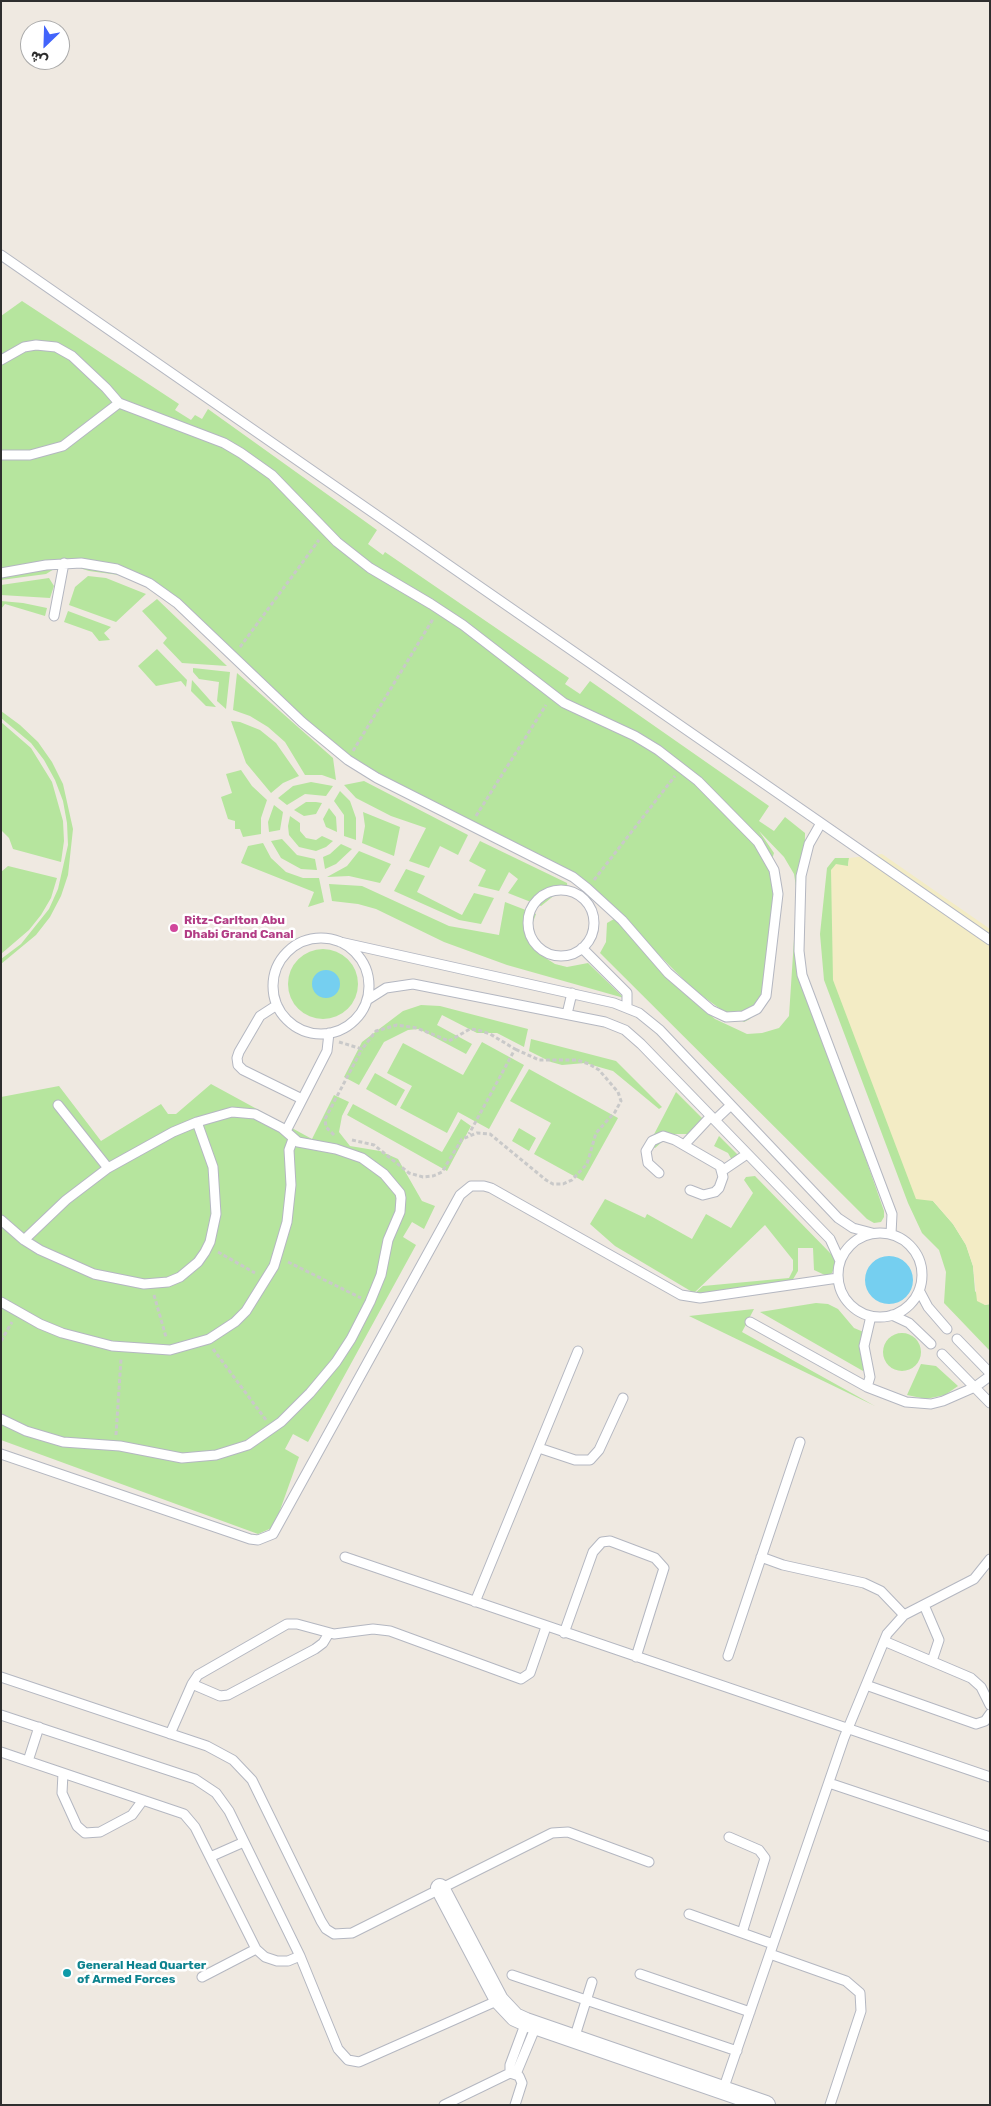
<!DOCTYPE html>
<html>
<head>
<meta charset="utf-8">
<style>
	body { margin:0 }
	#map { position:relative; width:991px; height:2106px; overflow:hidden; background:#efe9e1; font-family:Rubik,"Noto Naskh Arabic",sans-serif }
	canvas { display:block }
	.frame { position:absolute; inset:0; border:2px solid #2e2e2e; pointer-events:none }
	.north { position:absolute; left:20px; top:20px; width:50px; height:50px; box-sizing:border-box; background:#fff; border:1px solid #ababab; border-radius:50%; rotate:204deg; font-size:14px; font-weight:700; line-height:20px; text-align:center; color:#2e2e2e }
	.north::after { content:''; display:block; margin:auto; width:18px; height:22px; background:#4264fb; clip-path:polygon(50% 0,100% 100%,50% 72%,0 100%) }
</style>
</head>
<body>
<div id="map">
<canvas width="991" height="2106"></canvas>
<div class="frame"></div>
<div class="north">ش</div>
</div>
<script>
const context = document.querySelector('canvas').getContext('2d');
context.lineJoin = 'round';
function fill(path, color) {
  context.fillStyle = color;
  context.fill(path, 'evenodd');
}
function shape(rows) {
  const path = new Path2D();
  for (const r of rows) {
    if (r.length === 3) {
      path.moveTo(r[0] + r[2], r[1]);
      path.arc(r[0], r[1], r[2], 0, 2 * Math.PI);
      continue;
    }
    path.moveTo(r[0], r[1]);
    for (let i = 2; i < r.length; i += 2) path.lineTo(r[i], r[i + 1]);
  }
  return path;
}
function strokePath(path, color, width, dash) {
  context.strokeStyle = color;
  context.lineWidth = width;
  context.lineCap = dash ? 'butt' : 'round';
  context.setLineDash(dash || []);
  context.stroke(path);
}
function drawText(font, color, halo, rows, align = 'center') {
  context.font = font + ' Rubik,sans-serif';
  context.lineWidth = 5;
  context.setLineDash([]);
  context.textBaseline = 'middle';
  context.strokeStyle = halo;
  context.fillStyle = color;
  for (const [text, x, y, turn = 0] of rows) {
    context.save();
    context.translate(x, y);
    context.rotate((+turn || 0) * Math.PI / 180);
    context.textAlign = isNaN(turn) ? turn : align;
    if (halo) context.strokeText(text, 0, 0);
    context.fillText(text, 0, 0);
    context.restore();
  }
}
fill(shape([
	[22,301,179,404,175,410,191,420,195,415,202,419,208,409,377,530,368,544,383,555,385,552,569,678,565,684,580,694,590,681,769,806,759,821,774,831,785,817,805,833,803,979,884,1211,884,1217,881,1222,874,1223,867,1219,600,953,606,942,607,923,614,919,689,997,715,1019,747,1034,762,1033,779,1028,789,1016,797,893,794,874,784,857,759,831,774,853,770,866,774,885,768,984,750,1019,744,1022,723,1011,693,989,640,936,573,880,351,765,180,611,153,590,119,575,89,571,64,563,46,574,1,580,1,316],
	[88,576,106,578,146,594,116,622,69,605,75,587],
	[49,578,54,586,50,598,1,595,1,585],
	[157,599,227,666,182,663,163,643,167,638,142,611],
	[1,601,23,603,47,608,45,616,5,604,1,609],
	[68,611,111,627,104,633,110,640,99,641,92,632,64,622],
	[157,649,187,680,186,687,181,681,156,686,138,666],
	[193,668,230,672,226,709,217,701,219,682,199,679,193,672],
	[237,673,333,758,336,780,322,775,305,775,285,742,268,727,250,716,233,710],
	[192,680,216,707,206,706,191,691],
	[1,711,20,725,38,742,52,762,63,784,73,829,68,875,61,896,50,917,36,935,1,964,1,959,21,944,49,909,58,889,68,845,67,823,63,801,55,780,44,760,31,743,1,718],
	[231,721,240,722,260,730,276,743,299,776,283,783,271,793,246,763],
	[1,722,31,748,52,782,63,821,64,841,61,862,13,849,9,838,1,830],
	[241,770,252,786,267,800,261,818,261,834,243,837,240,829,235,829,235,821,228,819,221,797,232,793,226,774],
	[364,781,468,835,458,855,440,846,429,868,409,861,426,828,391,816,356,798,344,785],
	[311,782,333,786,326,796,305,794,287,805,278,798,293,786],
	[340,791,350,801,356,818,356,840,344,836,344,815,334,801],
	[306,802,316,802,322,803,316,814,304,816,294,810],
	[274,805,283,812,280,830,269,832,268,822],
	[329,808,336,817,337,832,326,827,323,819],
	[363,812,400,827,394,856,362,843,365,826],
	[290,816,300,823,300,831,306,838,316,840,322,836,333,841,326,847,316,851,299,847,289,835,288,826],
	[282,839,297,855,315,859,317,870,301,869,281,858,271,841],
	[480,841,567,883,568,892,556,894,541,906,508,893,518,879,509,872,499,891,478,886,486,870,469,861],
	[263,843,271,858,286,872,303,878,319,878,324,902,308,907,314,892,241,863,248,846],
	[341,844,352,849,336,864,325,869,323,857,330,854],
	[359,851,391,864,380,883,349,876,327,877,347,866],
	[835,858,849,858,848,866,933,1201,953,1224,966,1245,973,1266,975,1291,985,1305,990,1304,990,1351,944,1303,946,1272,939,1250,922,1233,908,1203,824,980,820,934,827,868],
	[8,866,57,878,51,898,41,915,29,930,1,954,1,872],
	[406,869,425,876,417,892,462,915,474,893,494,898,481,924,459,920,394,891],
	[329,884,362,886,449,926,499,935,505,902,536,914,533,922,533,935,536,947,544,957,555,964,567,967,588,963,624,998,507,965,444,942,376,909,358,904,332,901],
	[323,984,35],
	[421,1005,440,1006,528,1029,524,1047,497,1033,477,1033,442,1015,437,1025,472,1044,466,1054,419,1029,408,1030,384,1042,359,1085,344,1077,362,1042,403,1011],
	[531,1039,616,1061,662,1107,659,1109,613,1071,585,1063,562,1065,551,1062,529,1051],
	[482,1042,524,1065,489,1129,458,1112,447,1133,400,1108,412,1086,387,1073,403,1043,463,1075],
	[529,1069,618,1118,583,1181,534,1154,551,1123,510,1101],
	[375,1073,405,1090,396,1106,366,1089],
	[211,1084,312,1139,334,1095,349,1102,342,1116,339,1132,350,1146,380,1151,398,1159,422,1201,435,1206,424,1229,412,1222,403,1237,416,1245,308,1442,293,1434,285,1449,299,1457,274,1527,258,1534,1,1440,1,1097,59,1086,101,1141,161,1104,168,1114,176,1114],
	[676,1092,704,1120,696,1134,671,1134,655,1148,649,1144],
	[353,1104,442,1152,461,1119,471,1126,447,1171,347,1115],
	[519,1128,536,1138,529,1151,512,1141],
	[719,1136,740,1157,734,1164,728,1153,714,1146],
	[755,1176,834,1257,836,1263,832,1273,827,1276,814,1270,813,1248,798,1248,798,1271,792,1281,694,1294,703,1286,789,1278,793,1270,793,1260,765,1225,694,1293,615,1246,590,1224,605,1199,645,1218,647,1214,692,1239,706,1214,731,1228,753,1193,744,1180,746,1177],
	[816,1303,828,1304,838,1309,854,1328,866,1333,863,1371,760,1312],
	[754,1309,742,1332,875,1406,689,1316],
	[902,1352,19],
	[921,1364,936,1366,958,1386,945,1395,926,1399,907,1395]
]), '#b6e59e');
fill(shape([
	[882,854,990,929,990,1304,985,1305,977,1301,973,1266,966,1245,953,1224,933,1201,916,1199,833,980,831,870,836,864,848,866,849,858]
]), '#f3ecc5');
fill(shape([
	[326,984,14],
	[889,1280,24]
]), '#75cff0');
const service = shape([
	[1,255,990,940],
	[1,360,24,347,36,345,56,347,72,356,106,388,119,403,224,443,241,453,272,475,337,542,370,568,431,604,463,625,564,703,635,736,658,750,698,781,758,842,774,870,778,894,766,996,757,1009,743,1016,726,1017,711,1010,668,973,622,920,587,888,573,877,377,778,348,760,302,722,177,603,149,583,117,569,81,563,46,565,1,573],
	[1,455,30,455,63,446,119,403],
	[54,616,64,563],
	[821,823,809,844,801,876,799,951,802,975,892,1214,891,1234],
	[561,923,33],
	[321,986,48],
	[340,942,614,1003,639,1013,660,1030,838,1218,853,1228,872,1233],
	[582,948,627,993,627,1007],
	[367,1000,386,988,413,984,605,1022,625,1030,641,1044,830,1239,840,1261],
	[277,1005,260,1016,239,1052,237,1058,238,1065,243,1070,302,1099],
	[567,1014,572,993],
	[58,1105,108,1168],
	[715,1120,731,1105],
	[286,1131,327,1051,329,1033],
	[684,1145,711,1116],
	[722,1171,747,1154],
	[659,1173,648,1163,646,1151,652,1141,663,1136,675,1140,720,1166,723,1177,719,1188,715,1192,703,1195,690,1190],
	[1,1220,24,1240,40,1250,94,1274,144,1284,168,1282,180,1277,198,1262,205,1252,210,1242,216,1214,213,1167,197,1122],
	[880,1275,42],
	[919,1290,928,1307,947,1329],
	[1,1302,40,1324,62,1333,112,1346,170,1350,209,1339,235,1322,246,1311,274,1266,287,1222,291,1185,289,1150,293,1139],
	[892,1315,909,1323,931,1344],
	[750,1322,867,1387,906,1402,931,1404,943,1401,975,1387,990,1376],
	[957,1339,990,1373],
	[942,1354,990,1403],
	[867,1387,870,1377,864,1346,871,1316],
	[1,1419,26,1431,63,1442,120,1446,182,1458,216,1455,248,1445,281,1422,310,1393,336,1362,351,1339,370,1302,381,1275,388,1240,400,1212,401,1198,400,1193,384,1174,362,1158,336,1149,298,1142,282,1128,255,1114,232,1112,197,1122,173,1132,108,1168,66,1200,24,1240],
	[539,1448,575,1460,590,1460,599,1450,623,1398],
	[1,1454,250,1539,258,1540,273,1534,460,1195,471,1186,484,1186,491,1188,681,1295,700,1298,838,1278],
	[345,1557,990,1777],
	[761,1557,783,1565,864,1583,881,1591,904,1615],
	[475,1602,578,1351],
	[924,1605,939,1640,932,1661],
	[564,1633,593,1552,602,1542,610,1541,655,1558,664,1568,636,1657],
	[884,1641,971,1678,981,1687,990,1705],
	[728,1656,800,1442],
	[1,1677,207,1746,233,1760,252,1780,321,1921,326,1929,334,1934,352,1933,552,1833,568,1832,649,1862],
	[192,1684,220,1696,228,1695,315,1649,323,1643,329,1633],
	[866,1685,976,1724,985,1721,990,1714],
	[1,1715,195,1779,216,1793,229,1811,300,1956,338,2049,348,2060,359,2062,499,2000],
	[170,1734,192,1684,198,1675,287,1624,297,1624,334,1634,373,1629,390,1631,521,1679,530,1673,546,1627],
	[1,1752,184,1814,195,1827,256,1949,265,1957,277,1961,288,1961,300,1956],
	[28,1761,39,1727],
	[63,1773,62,1793,77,1826,85,1833,100,1832,132,1815,143,1800],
	[829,1783,990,1837],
	[729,1837,759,1850,765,1858,742,1933],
	[210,1857,244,1842],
	[689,1914,773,1944],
	[770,1954,846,1981,860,1993,861,2011,830,2105],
	[640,1974,750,2012],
	[512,1975,737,2051],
	[202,1977,256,1949],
	[574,2039,592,1982],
	[510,2073,510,2065,526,2022],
	[516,2074,536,2026],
	[723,2090,844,1738,887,1634,904,1615,974,1579,990,1559],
	[444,2105,510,2073,519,2076,522,2083,515,2105]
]);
const minor = shape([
	[440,1888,499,2000,515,2017,526,2022,766,2105]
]);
strokePath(service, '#b4b7c1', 11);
strokePath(minor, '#b4b7c1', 20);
strokePath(shape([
	[240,647,319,540],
	[353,751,433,619],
	[476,816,546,705],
	[594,880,675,776],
	[339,1042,362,1049,376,1031,397,1025,417,1028,449,1041,470,1029,478,1030,490,1034,515,1049,469,1134],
	[334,1135,326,1127,325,1119,362,1049],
	[352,1140,374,1145,409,1173,423,1177,433,1176,442,1172,462,1139,477,1133,490,1134,546,1180,553,1184,563,1184,572,1180,587,1164,596,1133,615,1112,621,1101,618,1092,599,1070,589,1064,577,1060,539,1060,515,1049],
	[218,1252,255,1273],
	[288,1262,361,1298],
	[154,1295,166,1337],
	[1,1341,12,1322],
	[213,1349,266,1420],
	[116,1435,121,1359]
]), '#c9c9c9', 3, [4, 2.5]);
strokePath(service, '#fff', 9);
strokePath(minor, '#fff', 18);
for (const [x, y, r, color] of [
	[174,928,5,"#d1479c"],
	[67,1973,5,"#0f9aa8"]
]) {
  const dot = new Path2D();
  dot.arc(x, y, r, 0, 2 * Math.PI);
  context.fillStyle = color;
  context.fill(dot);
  strokePath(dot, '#fff', 2);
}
drawText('bold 12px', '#b23c85', '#fff', [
	["Ritz-Carlton Abu",184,921],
	["Dhabi Grand Canal",184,935]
], 'left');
drawText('bold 12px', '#0d838f', '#fff', [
	["General Head Quarter",77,1966],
	["of Armed Forces",77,1980]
], 'left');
</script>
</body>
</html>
